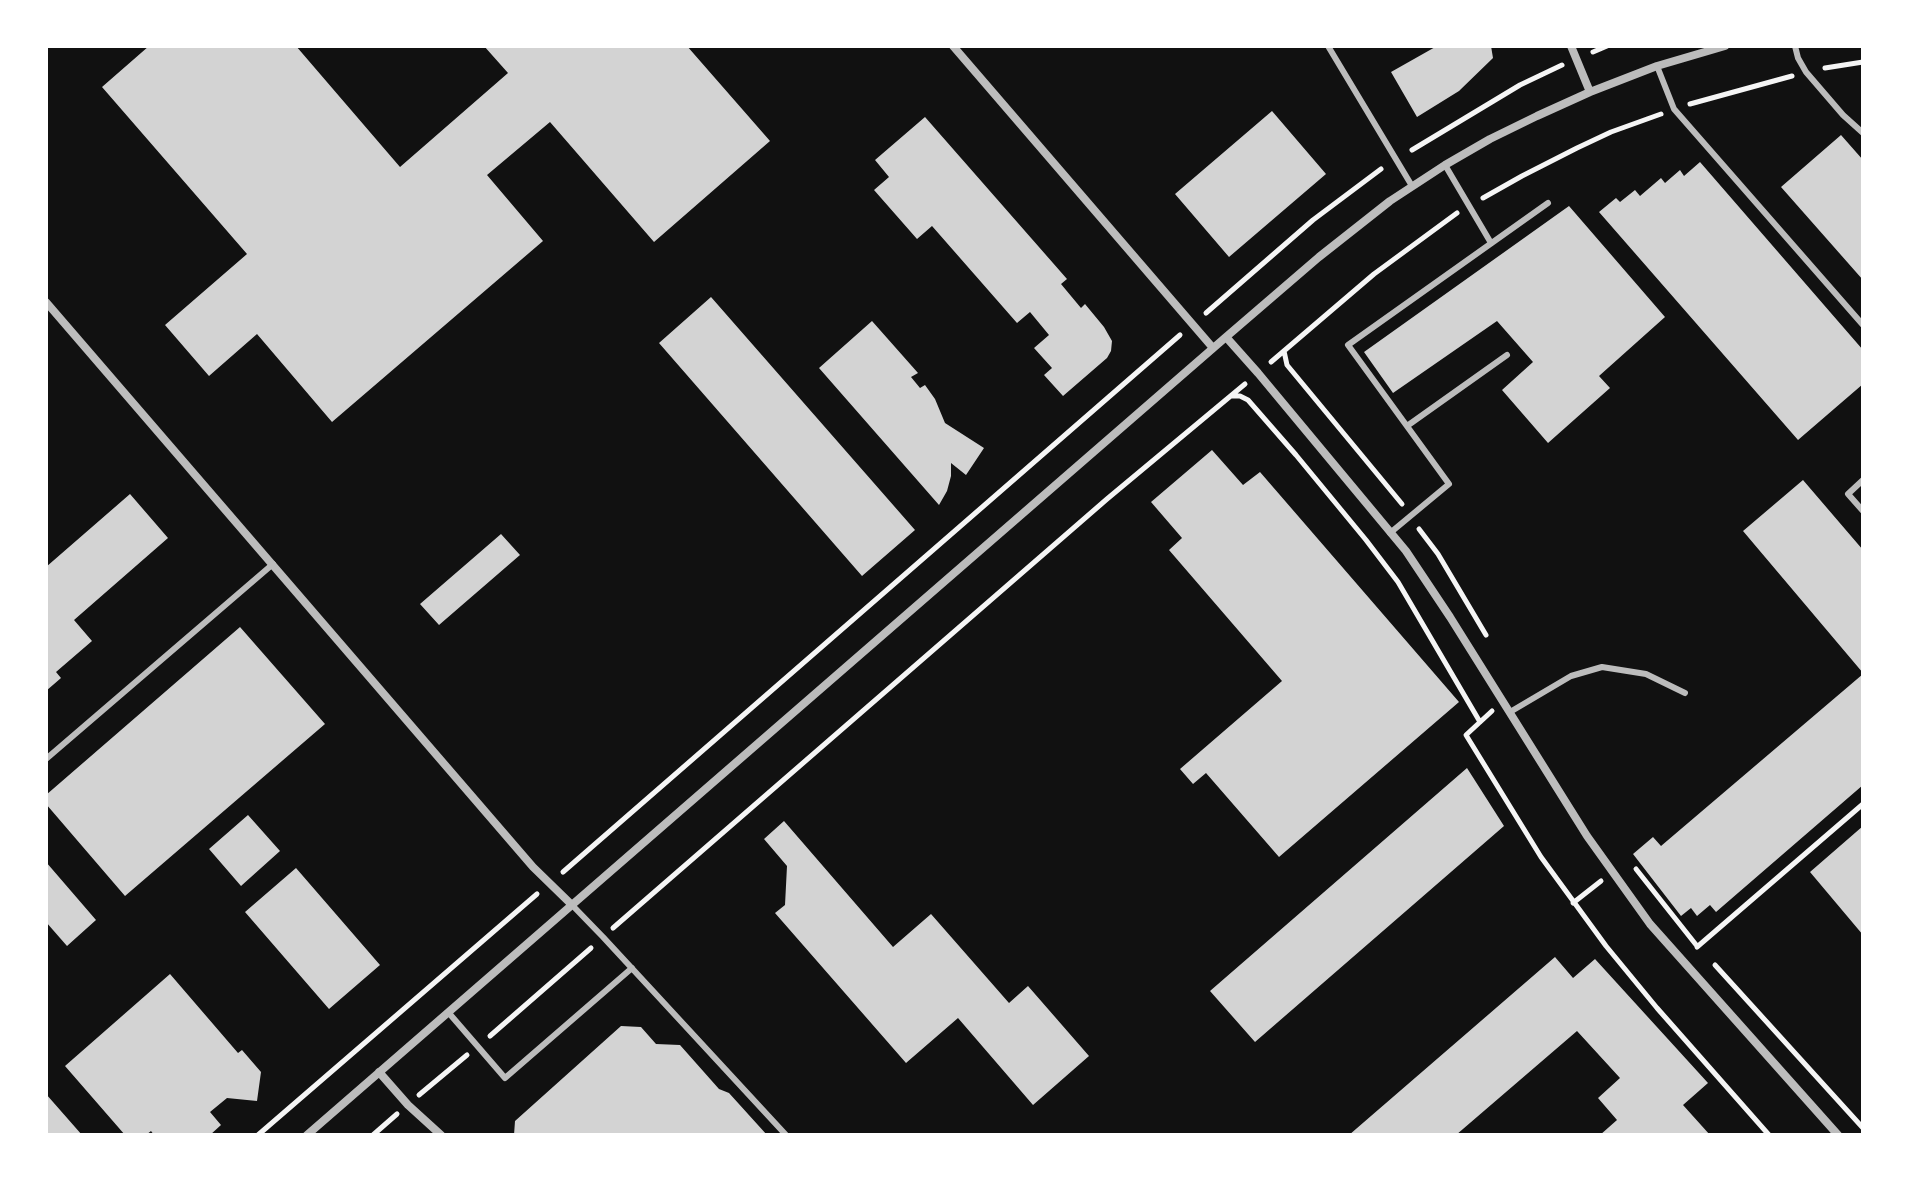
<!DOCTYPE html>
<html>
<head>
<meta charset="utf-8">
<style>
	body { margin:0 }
	#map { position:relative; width:1909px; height:1181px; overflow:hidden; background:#111; font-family:"Archivo Narrow",sans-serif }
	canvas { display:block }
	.frame { position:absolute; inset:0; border:48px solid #fff; pointer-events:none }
</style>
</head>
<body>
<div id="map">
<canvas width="1909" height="1181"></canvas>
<div class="frame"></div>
</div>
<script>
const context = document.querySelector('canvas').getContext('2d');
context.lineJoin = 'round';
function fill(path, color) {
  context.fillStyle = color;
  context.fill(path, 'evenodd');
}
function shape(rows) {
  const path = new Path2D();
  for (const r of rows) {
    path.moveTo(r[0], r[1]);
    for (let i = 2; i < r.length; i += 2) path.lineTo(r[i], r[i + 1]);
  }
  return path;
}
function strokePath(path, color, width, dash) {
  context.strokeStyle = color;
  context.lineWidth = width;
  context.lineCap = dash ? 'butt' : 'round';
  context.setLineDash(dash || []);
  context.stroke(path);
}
fill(shape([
	[149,46,296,46,400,167,508,73,484,46,687,46,770,141,654,242,550,122,487,175,543,241,332,422,257,334,209,376,165,325,247,254,102,87],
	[1437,46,1491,46,1493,58,1459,91,1417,117,1391,72],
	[1272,111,1326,174,1229,257,1175,194],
	[925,117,1067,279,1061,284,1081,308,1085,304,1104,327,1112,341,1111,351,1107,358,1063,396,1044,375,1052,368,1034,348,1049,335,1030,312,1017,323,932,226,917,239,874,190,889,177,875,160],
	[1841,135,1863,160,1863,280,1781,187],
	[1700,162,1863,350,1863,384,1798,440,1599,212,1616,198,1620,202,1635,190,1640,196,1661,178,1665,183,1680,170,1684,176],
	[1569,206,1665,317,1599,376,1610,388,1548,443,1502,390,1533,362,1497,321,1393,393,1364,352],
	[711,297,915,530,862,576,659,343],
	[872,321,918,373,911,377,920,388,925,385,935,399,945,423,984,448,966,475,951,463,951,476,947,491,939,505,819,368],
	[1212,450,1243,485,1260,472,1459,702,1279,857,1206,773,1193,784,1180,769,1282,681,1169,550,1182,538,1151,502],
	[1803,480,1863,550,1863,673,1743,531],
	[130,494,168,538,74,620,92,641,56,672,61,678,46,691,46,567],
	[501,534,520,555,439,625,420,604],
	[240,627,325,724,125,896,46,804,46,795],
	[1863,674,1863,785,1716,912,1710,905,1697,916,1691,908,1681,916,1633,854,1653,837,1661,846],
	[1467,768,1504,826,1255,1042,1210,991],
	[248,815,280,851,241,886,209,849],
	[784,821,893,947,931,914,1009,1003,1028,986,1089,1056,1033,1105,958,1018,906,1063,775,913,785,905,787,866,764,839],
	[1863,826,1863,935,1810,872],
	[46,862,96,920,67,946,46,922],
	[296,868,380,965,329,1009,245,912],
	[1555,957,1573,978,1595,959,1708,1083,1683,1105,1710,1135,1600,1135,1617,1120,1598,1098,1620,1078,1577,1031,1456,1135,1349,1135],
	[170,974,238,1053,242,1050,261,1072,257,1101,227,1098,210,1112,221,1125,210,1135,154,1135,151,1131,146,1135,125,1135,65,1066],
	[621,1026,641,1027,656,1044,680,1045,719,1089,729,1093,767,1135,514,1135,515,1121],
	[46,1094,82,1135,46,1135]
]), '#d3d3d3');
strokePath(shape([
	[1593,52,1607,46],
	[1825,68,1863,62],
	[1690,104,1792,76],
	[1412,150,1520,85,1562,65],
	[1483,198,1522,176,1577,148,1611,132,1661,114],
	[1206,313,1313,220,1381,169],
	[1284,351,1287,365,1402,504],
	[1271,362,1374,274,1457,213],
	[1232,396,1240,396,1248,400,1296,455,1366,540,1398,582,1480,722],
	[1419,529,1438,554,1486,635],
	[1492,711,1466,735,1541,857,1606,946,1657,1008,1769,1135],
	[1636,869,1697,946],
	[563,872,1180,335],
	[1573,903,1601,881],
	[613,928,1107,499,1245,384],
	[1697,947,1863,804],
	[1715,965,1863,1128],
	[490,1036,591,948],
	[419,1095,467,1055],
	[258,1135,537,894],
	[373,1135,397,1114]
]), '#f5f5f5', 5);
strokePath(shape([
	[1328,46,1412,186],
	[1795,46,1798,58,1806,72,1843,115,1863,133],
	[1657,66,1674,109,1863,325],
	[1445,165,1491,243],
	[1407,426,1507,355],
	[1863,480,1848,494,1863,511],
	[1390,533,1449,484,1348,345,1548,203],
	[1510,712,1571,676,1602,667,1646,674,1685,693],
	[46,759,273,564],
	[572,905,603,937,786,1135],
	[448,1012,505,1078,632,968]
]), '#bcbcbc', 6);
strokePath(shape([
	[953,46,1213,348],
	[1571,46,1590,92],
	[46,302,533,867,572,905],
	[1226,337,1258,373,1406,551,1450,617,1587,836,1650,924,1838,1135],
	[379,1072,408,1105,441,1135],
	[307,1135,1226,337,1319,257,1390,201,1445,165,1490,139,1537,116,1590,92,1657,66,1725,46]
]), '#bcbcbc', 8);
</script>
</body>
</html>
